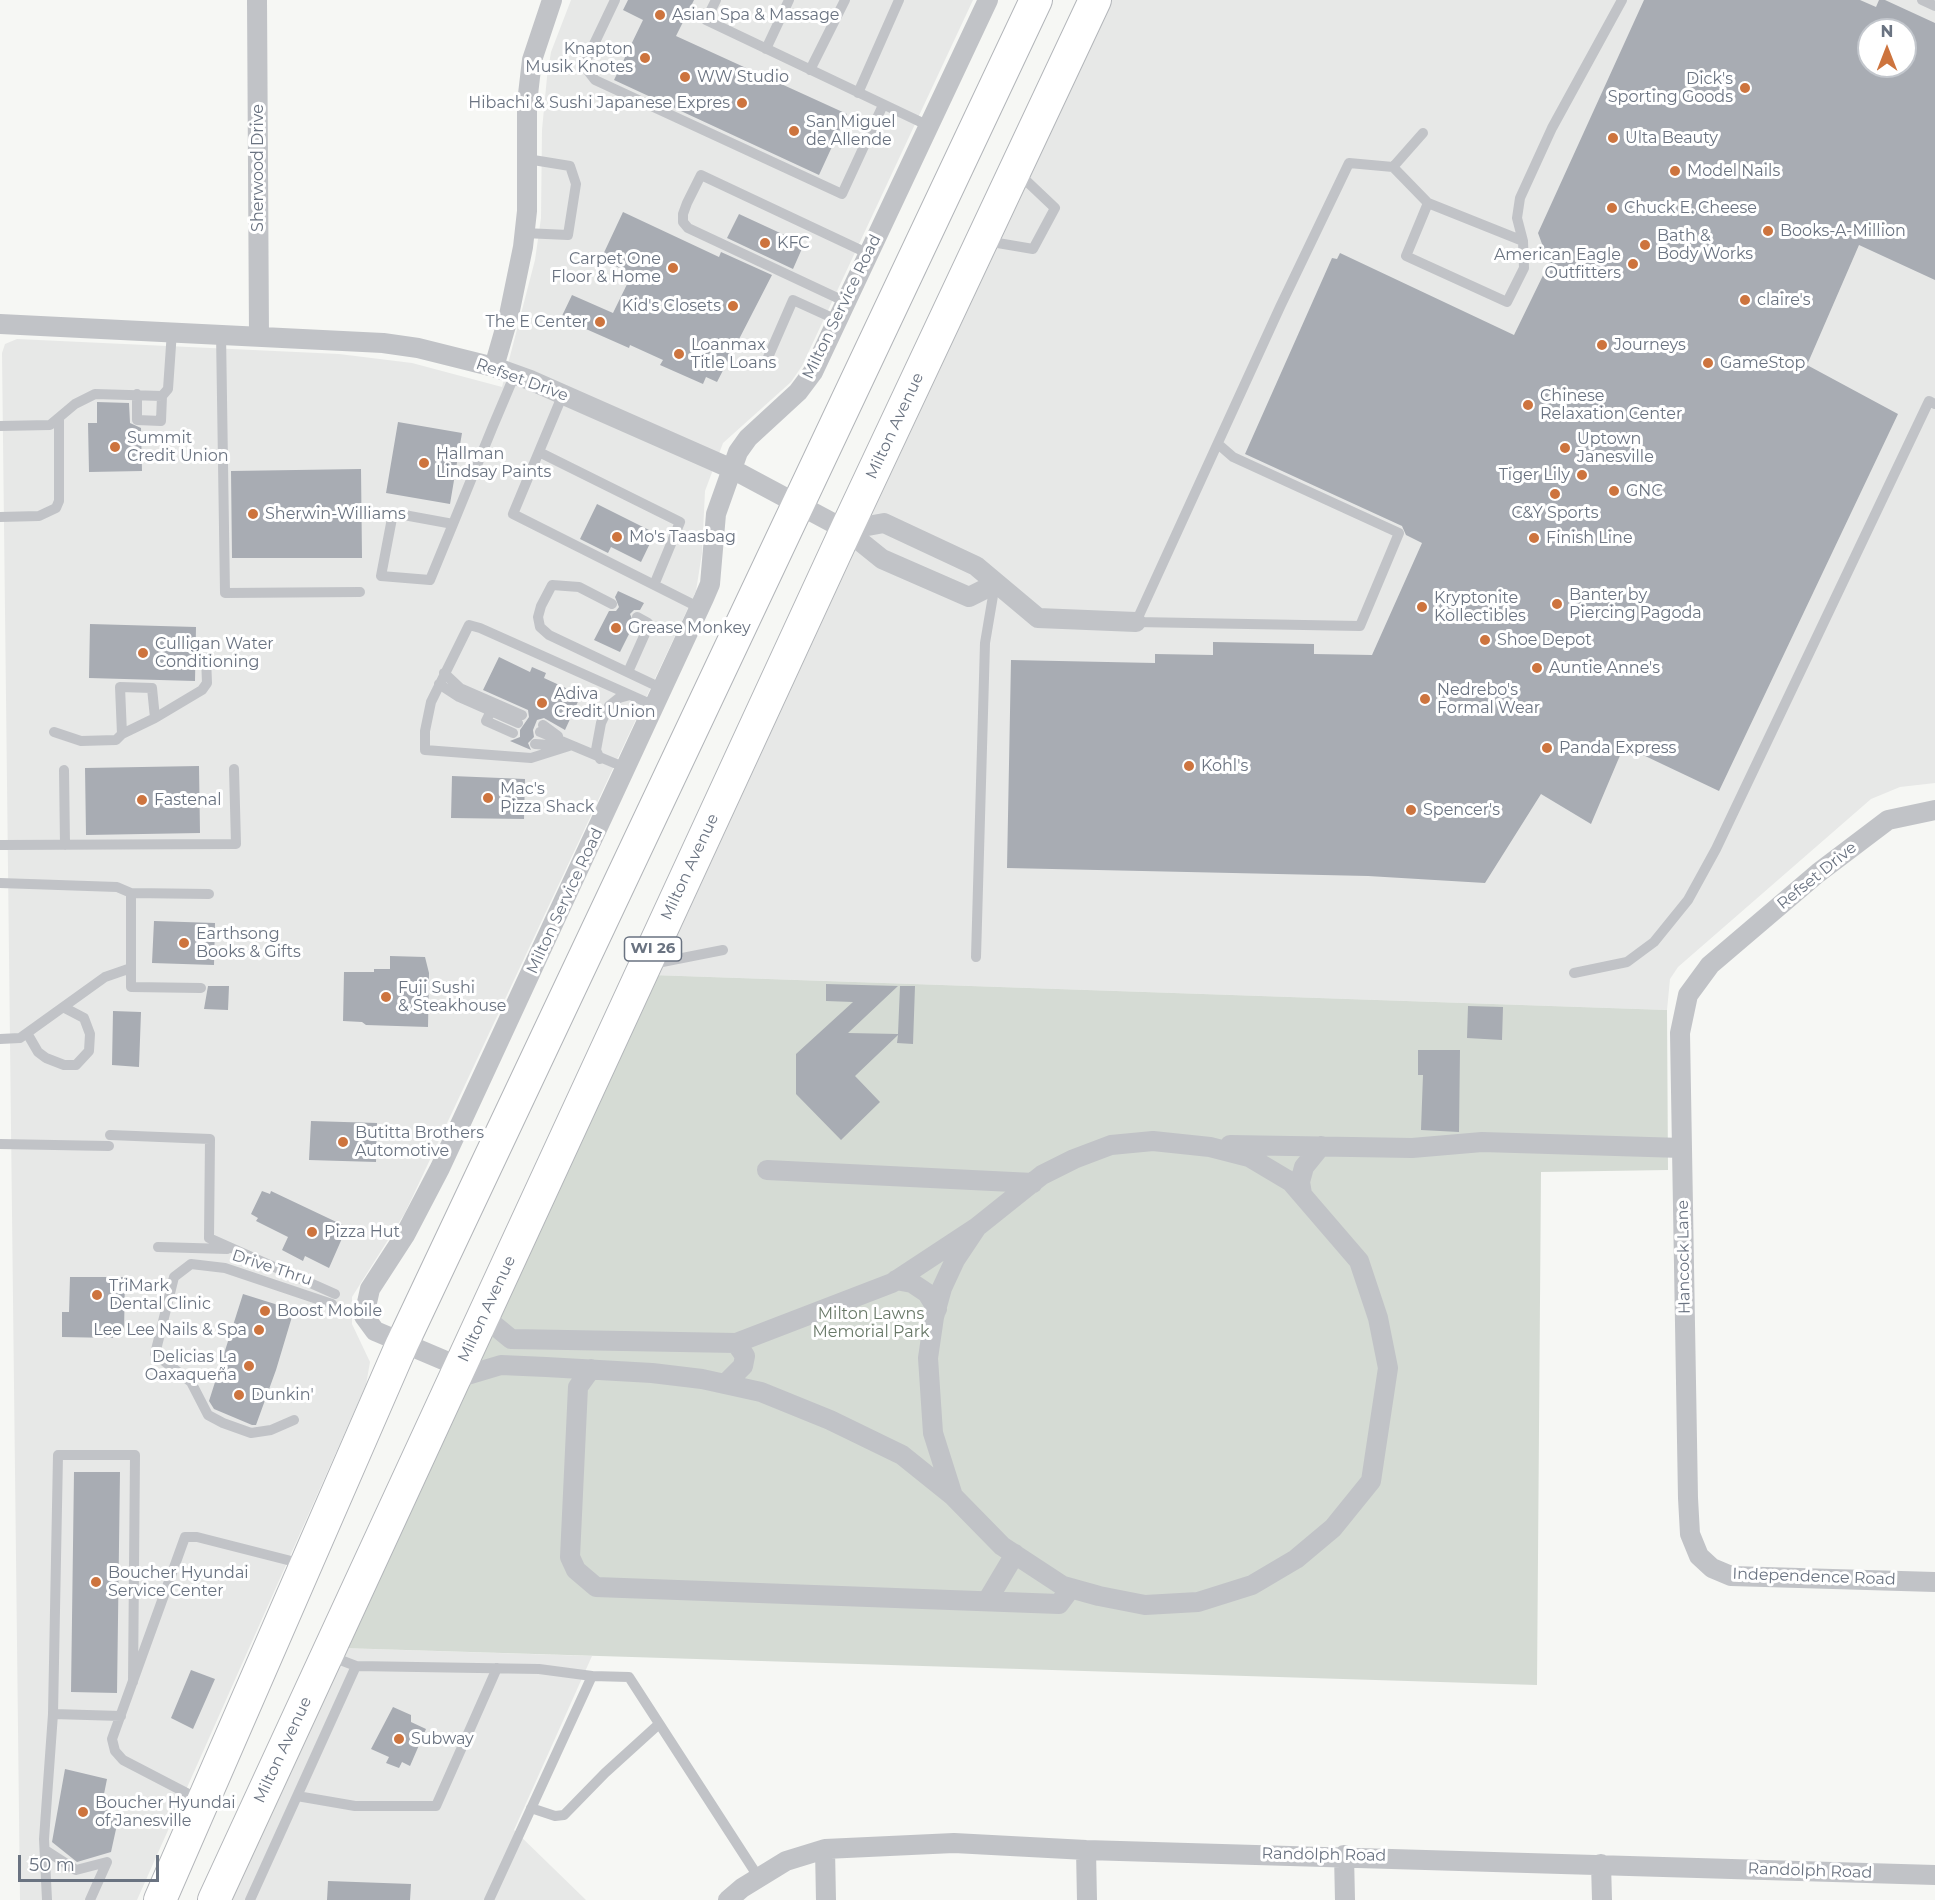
<!DOCTYPE html>
<html>
<head>
<meta charset="utf-8">
<style>
	body { margin:0 }
	#map { position:relative; width:1935px; height:1900px; overflow:hidden; background:#f6f7f4; font-family:Montserrat,sans-serif }
	canvas { display:block }
	.north { position:absolute; left:1857px; top:18px; width:60px; height:60px; box-sizing:border-box; background:#fff; border:2px solid #c3c7cd; border-radius:50%; rotate:0deg; font-size:16px; font-weight:700; line-height:24px; text-align:center; color:#6a7381 }
	.north::after { content:''; display:block; margin:auto; width:21px; height:27px; background:#cd743e; clip-path:polygon(50% 0,100% 100%,50% 72%,0 100%) }
	.scale { position:absolute; left:18px; top:1855px; width:141px; height:27px; box-sizing:border-box; border:3px solid #6a7381; border-top:0; padding-left:8px; font-size:18px; line-height:21px; white-space:nowrap; color:#6a7381; -webkit-text-stroke:4px #fff; paint-order:stroke }
</style>
</head>
<body>
<div id="map">
<canvas width="1935" height="1900"></canvas>
<div class="north">N</div>
<div class="scale">50 m</div>
</div>
<script>
const context = document.querySelector('canvas').getContext('2d');
context.lineJoin = 'round';
function fill(path, color) {
  context.fillStyle = color;
  context.fill(path, 'evenodd');
}
function shape(rows) {
  const path = new Path2D();
  for (const r of rows) {
    path.moveTo(r[0], r[1]);
    for (let i = 2; i < r.length; i += 2) path.lineTo(r[i], r[i + 1]);
  }
  return path;
}
function strokePath(path, color, width, dash) {
  context.strokeStyle = color;
  context.lineWidth = width;
  context.lineCap = dash ? 'butt' : 'round';
  context.setLineDash(dash || []);
  context.stroke(path);
}
function drawText(font, color, halo, rows, align = 'center') {
  context.font = font + ' Montserrat,sans-serif';
  context.lineWidth = 6;
  context.setLineDash([]);
  context.textBaseline = 'middle';
  context.strokeStyle = halo;
  context.fillStyle = color;
  for (const [text, x, y, turn = 0] of rows) {
    context.save();
    context.translate(x, y);
    context.rotate((+turn || 0) * Math.PI / 180);
    context.textAlign = isNaN(turn) ? turn : align;
    if (halo) context.strokeText(text, 0, 0);
    context.fillText(text, 0, 0);
    context.restore();
  }
}
fill(shape([
	[571,0,973,0,802,366,791,382,723,443,705,491,702,553,696,591,405,1213,352,1297,352,1324,370,1362,366,1385,137,1900,20,1900,2,353,5,344,17,339,339,354,412,363,502,387,535,260,541,218,542,130,547,77,551,52],
	[1108,0,1935,0,1935,783,1900,787,1871,799,1678,967,1670,979,1667,1010,652,975],
	[1869,30,1905,30,1905,66,1869,66],
	[341,1648,592,1656,514,1830,586,1900,224,1900]
]), '#e7e8e7');
fill(shape([
	[652,975,1667,1010,1668,1170,1541,1172,1537,1685,341,1648]
]), '#d5dbd4');
fill(shape([
	[628,0,694,0,676,36,847,114,819,175,614,80,643,20,623,10],
	[1644,0,1860,0,1876,7,1879,0,1885,0,1935,23,1935,280,1859,245,1807,365,1898,414,1719,791,1624,746,1591,824,1541,794,1485,883,1368,876,1007,868,1011,660,1155,663,1155,654,1213,655,1213,642,1314,644,1314,654,1372,655,1422,543,1406,535,1402,526,1245,454,1332,258,1337,259,1340,253,1514,335,1549,263,1538,233],
	[1869,30,1905,30,1905,66,1869,66],
	[623,212,719,257,721,252,772,275,717,382,706,377,703,384,660,365,663,360,630,345,629,348,561,318,572,295,613,313,632,274,601,259],
	[739,214,804,244,793,269,727,238],
	[97,402,129,403,130,423,141,428,142,471,89,472,88,423,97,423],
	[398,422,462,433,450,504,386,493],
	[361,469,362,558,232,558,231,471],
	[597,504,655,533,641,562,611,547,608,553,580,539],
	[618,591,644,603,640,610,634,610,630,614,634,624,620,652,594,640,609,611,616,611,619,607,615,597],
	[90,624,196,627,195,681,89,678],
	[499,657,530,672,532,667,546,673,544,678,581,695,565,730,544,718,537,720,533,730,534,737,528,743,531,750,510,741,520,737,520,730,529,717,528,710,483,690],
	[199,766,200,833,86,835,85,768],
	[452,776,525,779,524,819,451,818],
	[154,921,215,923,214,965,152,963],
	[390,956,425,957,429,973,428,1027,366,1025,362,1022,343,1021,344,972,374,972,374,969,390,969],
	[826,984,898,986,848,1033,898,1034,900,986,915,986,913,1044,897,1043,898,1035,855,1076,880,1102,841,1140,796,1094,796,1054,853,1002,826,1001],
	[208,986,229,986,228,1010,204,1009],
	[1468,1006,1503,1007,1502,1040,1467,1038],
	[113,1011,141,1012,139,1067,112,1065],
	[1418,1050,1460,1050,1459,1132,1421,1130,1423,1075,1418,1075],
	[311,1121,377,1123,376,1162,309,1160],
	[262,1191,270,1194,271,1191,347,1227,329,1268,305,1256,303,1261,282,1250,288,1237,256,1221,258,1218,251,1214],
	[70,1277,125,1277,124,1333,113,1332,113,1338,62,1337,62,1312,69,1312],
	[243,1294,294,1310,276,1370,256,1425,252,1425,214,1409,209,1401],
	[74,1472,120,1472,117,1693,71,1692],
	[191,1670,215,1679,193,1729,171,1718],
	[393,1707,411,1715,411,1722,426,1729,410,1766,402,1762,399,1768,386,1763,389,1757,371,1749],
	[65,1769,107,1779,102,1804,118,1820,111,1852,77,1862,52,1842],
	[328,1881,411,1884,410,1900,327,1900]
]), '#a8acb3');
const primary = shape([
	[160,1900,402,1344,1036,0],
	[214,1900,846,530,1095,0]
]);
strokePath(primary, '#b2b5b9', 34);
strokePath(shape([
	[615,0,586,61,588,71,595,80,842,194,883,105],
	[716,0,706,20,929,126],
	[1922,0,1935,6],
	[766,49,789,0],
	[810,70,845,0],
	[858,93,899,0],
	[1393,167,1428,203,1523,241],
	[1428,203,1406,256,1507,302,1524,268,1523,241,1517,218,1520,198,1552,128,1622,0],
	[524,233,568,235,576,184,570,166,527,159],
	[986,241,1033,249,1055,208,1017,172],
	[846,302,688,228,683,222,683,214,687,203,701,175,869,254],
	[221,333,225,593,360,592],
	[766,362,793,300,837,320],
	[137,394,137,420,161,421,162,396],
	[563,394,513,514,700,608],
	[0,426,50,425,75,404,95,394,162,396,168,389,172,331],
	[1218,444,1233,457,1399,533,1360,626,1136,622,1280,307,1349,163,1393,167,1423,133],
	[539,452,680,522,654,585],
	[0,517,39,516,56,508,59,501,59,418],
	[453,524,393,513,381,576,430,580,453,524,493,426,515,374],
	[612,604,579,587,552,585,541,606,538,617,540,627,549,635,663,689],
	[628,672,648,627,648,623,637,617],
	[444,673,460,688,522,715],
	[439,684,459,697,518,723],
	[491,711,486,721,513,733],
	[155,718,202,690,207,683,206,658],
	[543,725,558,736],
	[54,732,81,741,116,740,122,734,120,687,152,688,155,718,122,734],
	[540,732,626,768],
	[535,744,563,746],
	[569,746,531,758,425,750,425,731,431,702,469,625,480,628,655,706],
	[600,759,596,750,601,723,609,706,619,698,630,695],
	[64,770,65,845],
	[0,845,236,844,234,769],
	[0,883,117,887,131,893,209,894],
	[131,893,131,987,201,988],
	[976,957,985,643,995,584],
	[652,964,723,950],
	[1574,973,1627,962,1654,942,1688,900,1716,849,1929,401,1935,404],
	[27,1033,38,1052,46,1058,64,1065,76,1065,89,1051,90,1034,84,1018,63,1007],
	[0,1039,20,1038,105,977,131,968],
	[110,1135,210,1139,209,1238,335,1294],
	[0,1144,109,1146],
	[158,1247,227,1249],
	[294,1420,271,1430,251,1433,223,1423,208,1415,191,1382,155,1354,174,1277,191,1264,225,1268,332,1304],
	[356,1666,539,1669,592,1676],
	[121,1716,53,1714,58,1455,135,1455,133,1682],
	[297,1796,355,1806,436,1806,497,1668],
	[200,1800,123,1760,115,1751,112,1739,185,1537,197,1537,303,1564],
	[531,1808,555,1816,564,1815,605,1773,659,1724],
	[45,1850,76,1870,107,1862,90,1900],
	[47,1900,44,1839,53,1714],
	[250,1900,356,1666,330,1656],
	[489,1900,592,1676,629,1677,759,1878]
]), '#c1c3c7', 10);
strokePath(shape([
	[257,0,259,335],
	[0,324,383,343,418,348,494,367,530,380,732,469,846,530,882,559,969,597,995,584],
	[494,367,509,315,523,247,527,211,527,103,532,60,552,0],
	[846,530,884,523,976,566,1038,618,1136,622],
	[1935,810,1888,820,1818,873,1710,965,1688,995,1680,1033,1688,1498,1690,1534,1699,1556,1712,1568,1731,1576,1935,1582],
	[1230,1145,1412,1148,1482,1142,1682,1148],
	[767,1170,1033,1183],
	[1302,1194,1300,1182,1304,1167,1321,1146],
	[896,1280,912,1283,927,1293,937,1309],
	[483,1316,511,1339,736,1343,892,1283,977,1227,1042,1175,1074,1159,1111,1145,1153,1141,1210,1147,1249,1157,1291,1182,1359,1261,1378,1318,1388,1368,1371,1481,1333,1528,1296,1559,1252,1585,1198,1602,1145,1605,1099,1596,1063,1586,1002,1546,953,1496,933,1433,928,1358,934,1317,942,1288,955,1260,977,1227],
	[460,1367,375,1331,364,1316,370,1289,405,1235,440,1168,704,598,710,584,716,514,738,452,748,438,798,392,813,372,988,0],
	[591,1369,578,1387,570,1557,576,1570,596,1587,1059,1604,1071,1588],
	[454,1379,501,1365,546,1367,652,1373,702,1379,761,1392,830,1420,902,1455,953,1496],
	[725,1384,743,1366,745,1356,736,1343],
	[987,1601,1015,1554],
	[825,1849,826,1900],
	[1086,1850,1087,1900],
	[1344,1855,1345,1900],
	[1601,1864,1602,1900],
	[728,1900,742,1888,786,1861,825,1849,954,1843,1086,1850,1935,1875]
]), '#c1c3c7', 20);
strokePath(primary, '#fff', 32);
for (const [x, y, r, color] of [
	[660,15,6,"#cd743e"],
	[645,58,6,"#cd743e"],
	[685,77,6,"#cd743e"],
	[1745,88,6,"#cd743e"],
	[742,103,6,"#cd743e"],
	[794,131,6,"#cd743e"],
	[1613,138,6,"#cd743e"],
	[1675,171,6,"#cd743e"],
	[1612,208,6,"#cd743e"],
	[1768,231,6,"#cd743e"],
	[765,243,6,"#cd743e"],
	[1645,245,6,"#cd743e"],
	[1633,264,6,"#cd743e"],
	[673,268,6,"#cd743e"],
	[1745,300,6,"#cd743e"],
	[733,306,6,"#cd743e"],
	[600,322,6,"#cd743e"],
	[1602,345,6,"#cd743e"],
	[679,354,6,"#cd743e"],
	[1708,363,6,"#cd743e"],
	[1528,405,6,"#cd743e"],
	[115,447,6,"#cd743e"],
	[1565,448,6,"#cd743e"],
	[424,463,6,"#cd743e"],
	[1582,475,6,"#cd743e"],
	[1614,491,6,"#cd743e"],
	[1555,494,6,"#cd743e"],
	[253,514,6,"#cd743e"],
	[617,537,6,"#cd743e"],
	[1534,538,6,"#cd743e"],
	[1557,604,6,"#cd743e"],
	[1422,607,6,"#cd743e"],
	[616,628,6,"#cd743e"],
	[1485,640,6,"#cd743e"],
	[143,653,6,"#cd743e"],
	[1537,668,6,"#cd743e"],
	[1425,699,6,"#cd743e"],
	[542,703,6,"#cd743e"],
	[1547,748,6,"#cd743e"],
	[1189,766,6,"#cd743e"],
	[488,798,6,"#cd743e"],
	[142,800,6,"#cd743e"],
	[1411,810,6,"#cd743e"],
	[184,943,6,"#cd743e"],
	[386,997,6,"#cd743e"],
	[343,1142,6,"#cd743e"],
	[312,1232,6,"#cd743e"],
	[97,1295,6,"#cd743e"],
	[265,1311,6,"#cd743e"],
	[259,1330,6,"#cd743e"],
	[249,1366,6,"#cd743e"],
	[239,1395,6,"#cd743e"],
	[96,1582,6,"#cd743e"],
	[399,1739,6,"#cd743e"],
	[83,1812,6,"#cd743e"]
]) {
  const dot = new Path2D();
  dot.arc(x, y, r, 0, 2 * Math.PI);
  context.fillStyle = color;
  context.fill(dot);
  strokePath(dot, '#fff', 2);
}
for (const [x, y, w] of [
	[653,949,57]
]) {
  const box = new Path2D();
  box.roundRect(x - w / 2, y - 12, w, 24, 4.5);
  context.fillStyle = '#fff';
  context.fill(box);
  strokePath(box, '#6a7381', 1.5);
}
drawText('bold 15px', '#6a7381', null, [
	["WI 26",653,949]
]);
drawText('16px', '#6a7381', '#fff', [
	["Asian Spa & Massage",672,15],
	["Knapton",633,49,"right"],
	["Musik Knotes",633,67,"right"],
	["WW Studio",697,77],
	["Dick's",1733,79,"right"],
	["Sporting Goods",1733,97,"right"],
	["Hibachi & Sushi Japanese Expres",730,103,"right"],
	["San Miguel",806,122],
	["de Allende",806,140],
	["Ulta Beauty",1625,138],
	["Model Nails",1687,171],
	["Chuck E. Cheese",1624,208],
	["Books-A-Million",1780,231],
	["Bath &",1657,236],
	["Body Works",1657,254],
	["KFC",777,243],
	["American Eagle",1621,255,"right"],
	["Outfitters",1621,273,"right"],
	["Carpet One",661,259,"right"],
	["Floor & Home",661,277,"right"],
	["claire's",1757,300],
	["Kid's Closets",721,306,"right"],
	["The E Center",588,322,"right"],
	["Loanmax",691,345],
	["Title Loans",691,363],
	["Journeys",1614,345],
	["GameStop",1720,363],
	["Chinese",1540,396],
	["Relaxation Center",1540,414],
	["Summit",127,438],
	["Credit Union",127,456],
	["Uptown",1577,439],
	["Janesville",1577,457],
	["Hallman",436,454],
	["Lindsay Paints",436,472],
	["Tiger Lily",1570,475,"right"],
	["GNC",1626,491],
	["C&Y Sports",1555,513,"center"],
	["Sherwin-Williams",265,514],
	["Mo's Taasbag",629,537],
	["Finish Line",1546,538],
	["Banter by",1569,595],
	["Piercing Pagoda",1569,613],
	["Kryptonite",1434,598],
	["Kollectibles",1434,616],
	["Grease Monkey",628,628],
	["Shoe Depot",1497,640],
	["Culligan Water",155,644],
	["Conditioning",155,662],
	["Auntie Anne's",1549,668],
	["Nedrebo's",1437,690],
	["Formal Wear",1437,708],
	["Adiva",554,694],
	["Credit Union",554,712],
	["Panda Express",1559,748],
	["Kohl's",1201,766],
	["Mac's",500,789],
	["Pizza Shack",500,807],
	["Fastenal",154,800],
	["Spencer's",1423,810],
	["Earthsong",196,934],
	["Books & Gifts",196,952],
	["Fuji Sushi",398,988],
	["& Steakhouse",398,1006],
	["Butitta Brothers",355,1133],
	["Automotive",355,1151],
	["Pizza Hut",324,1232],
	["TriMark",109,1286],
	["Dental Clinic",109,1304],
	["Boost Mobile",277,1311],
	["Lee Lee Nails & Spa",247,1330,"right"],
	["Delicias La",237,1357,"right"],
	["Oaxaqueña",237,1375,"right"],
	["Dunkin'",251,1395],
	["Boucher Hyundai",108,1573],
	["Service Center",108,1591],
	["Subway",411,1739],
	["Boucher Hyundai",95,1803],
	["of Janesville",95,1821]
], 'left');
drawText('16px', '#6a7381', '#fff', [
	["Sherwood Drive",258,168,-90],
	["Milton Service Road",842,307,-64],
	["Refset Drive",522,380,20],
	["Milton Avenue",895,426,-65],
	["Milton Avenue",690,867,-65],
	["Refset Drive",1817,876,-39],
	["Milton Service Road",565,901,-65],
	["Hancock Lane",1684,1257,-91],
	["Drive Thru",272,1268,18],
	["Milton Avenue",487,1309,-65],
	["Independence Road",1814,1577,2],
	["Milton Avenue",283,1750,-65],
	["Randolph Road",1324,1855,1],
	["Randolph Road",1810,1871,2]
]);
drawText('16px', '#697968', '#fff', [
	["Milton Lawns",871,1314],
	["Memorial Park",871,1332]
]);
</script>
</body>
</html>
